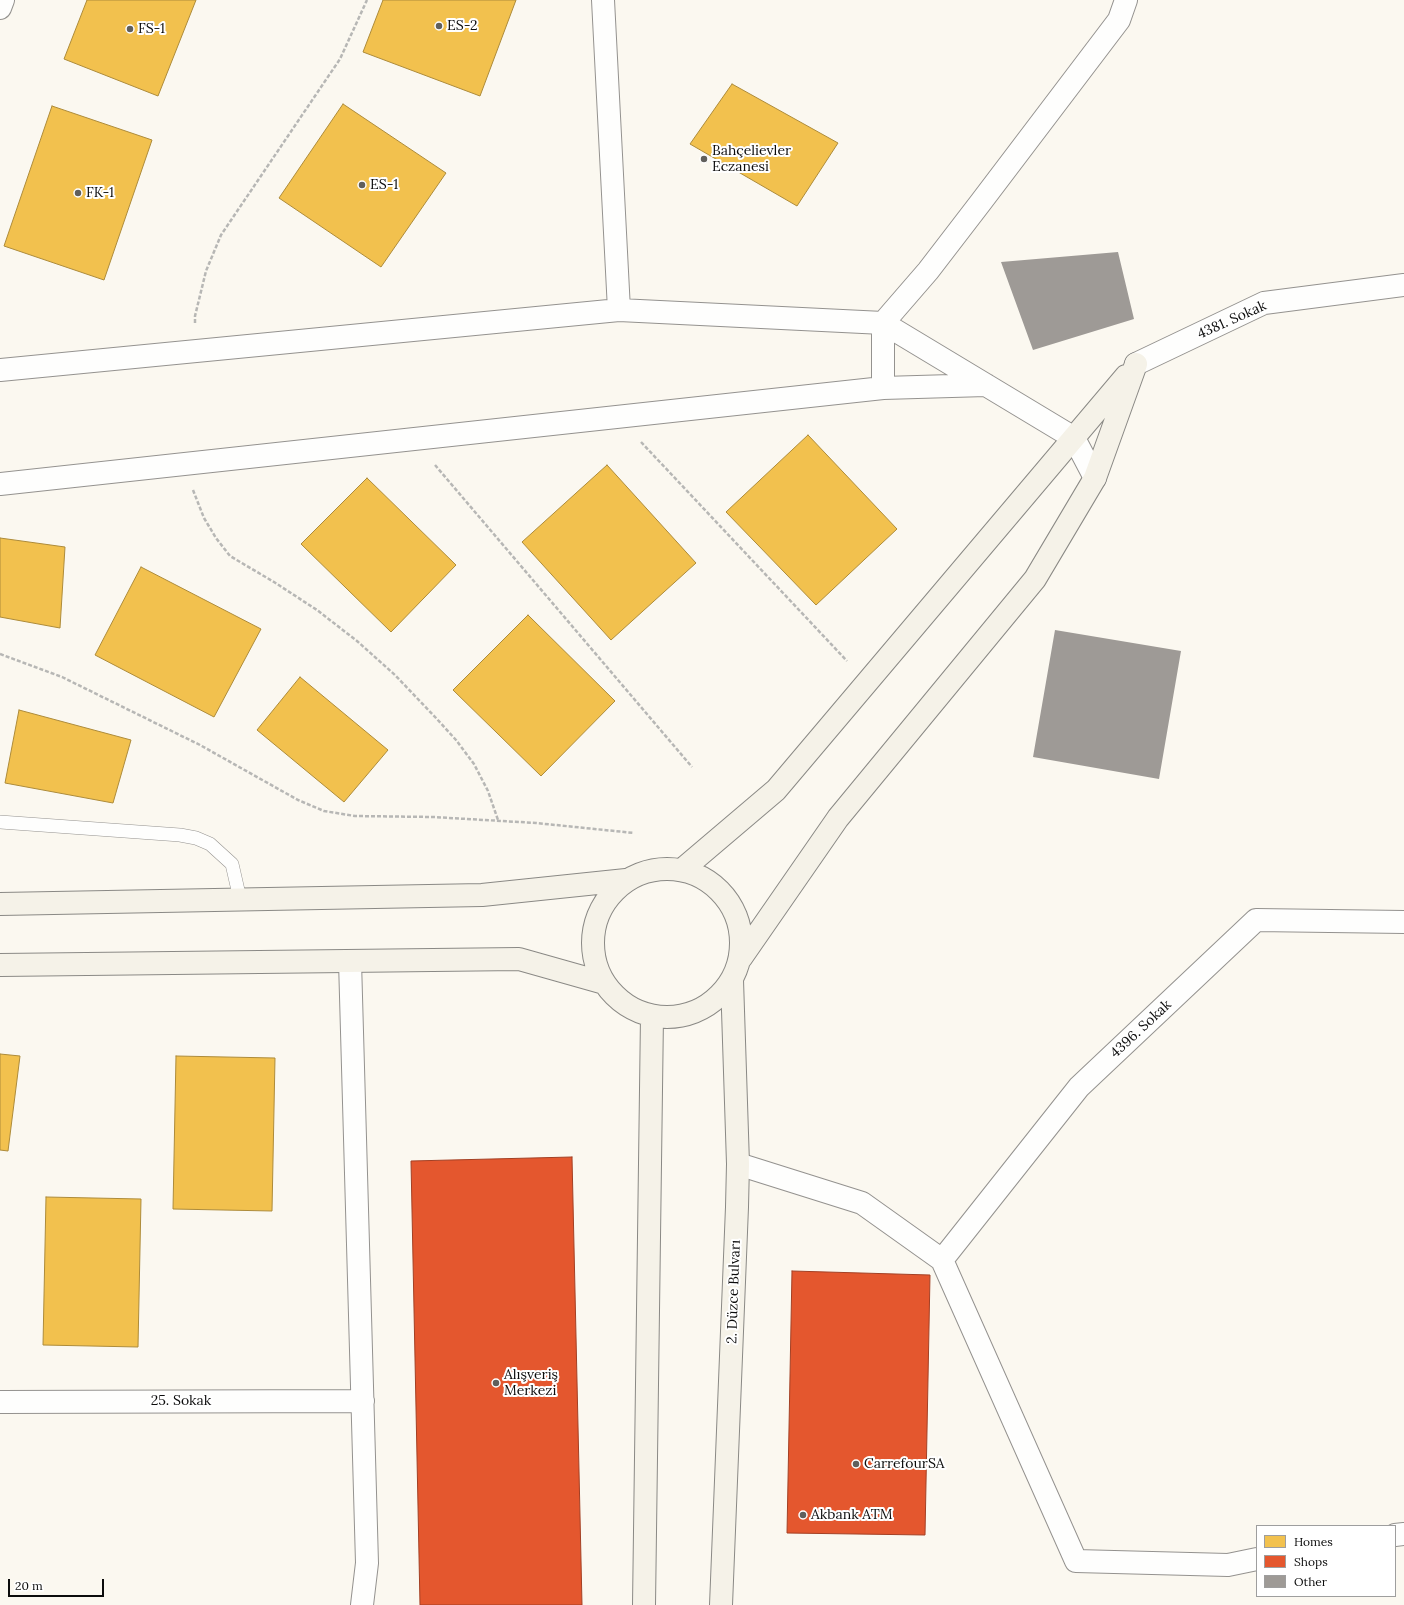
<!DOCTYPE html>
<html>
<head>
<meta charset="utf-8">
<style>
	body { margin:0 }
	#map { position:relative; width:1404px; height:1605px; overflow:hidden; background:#fbf8f0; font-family:Lora,serif }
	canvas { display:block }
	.legend { position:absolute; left:1256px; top:1525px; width:140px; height:72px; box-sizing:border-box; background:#fff; border:1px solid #9e9e9e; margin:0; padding:5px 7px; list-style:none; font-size:12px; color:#0c0c0c }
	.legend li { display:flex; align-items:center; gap:8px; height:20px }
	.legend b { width:20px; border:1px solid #9e9e9e }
	.scale { position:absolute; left:8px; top:1579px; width:96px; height:18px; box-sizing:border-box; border:2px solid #0c0c0c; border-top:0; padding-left:5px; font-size:12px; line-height:14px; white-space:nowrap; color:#0c0c0c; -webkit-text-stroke:3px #fff; paint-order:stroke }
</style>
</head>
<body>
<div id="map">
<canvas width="1404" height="1605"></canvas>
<ul class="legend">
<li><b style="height:11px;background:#f2c14e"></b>Homes</li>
<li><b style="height:11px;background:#e4572e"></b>Shops</li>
<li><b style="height:11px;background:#9e9a96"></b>Other</li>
</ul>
<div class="scale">20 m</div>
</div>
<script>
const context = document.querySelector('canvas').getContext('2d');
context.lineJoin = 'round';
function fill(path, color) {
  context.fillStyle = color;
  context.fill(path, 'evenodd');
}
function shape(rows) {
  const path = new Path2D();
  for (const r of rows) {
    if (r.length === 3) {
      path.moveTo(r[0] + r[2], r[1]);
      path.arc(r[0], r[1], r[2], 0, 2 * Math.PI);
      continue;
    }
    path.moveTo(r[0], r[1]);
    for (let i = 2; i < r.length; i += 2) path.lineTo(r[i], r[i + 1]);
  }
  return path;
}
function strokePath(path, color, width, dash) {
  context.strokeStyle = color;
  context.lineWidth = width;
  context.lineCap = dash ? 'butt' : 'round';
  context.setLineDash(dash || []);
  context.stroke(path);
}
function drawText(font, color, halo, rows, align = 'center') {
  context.font = font + ' Lora,serif';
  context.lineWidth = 4;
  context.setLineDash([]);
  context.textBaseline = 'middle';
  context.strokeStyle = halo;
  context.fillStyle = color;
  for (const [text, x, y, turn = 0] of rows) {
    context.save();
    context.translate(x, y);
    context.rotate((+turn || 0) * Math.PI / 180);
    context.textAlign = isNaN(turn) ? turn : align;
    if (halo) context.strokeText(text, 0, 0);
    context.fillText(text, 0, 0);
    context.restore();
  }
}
const homes = shape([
	[87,0,196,0,158,96,64,59,87,0],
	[383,0,516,0,480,96,363,52,383,0],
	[732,84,838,143,797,206,690,144,732,84],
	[343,104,446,173,381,267,279,198,343,104],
	[52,106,152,140,104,280,4,246,52,106],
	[808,435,897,529,816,605,726,512,808,435],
	[607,465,696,563,611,640,522,542,607,465],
	[367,478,456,565,391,632,301,544,367,478],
	[0,538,65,547,60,628,0,617,0,538],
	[141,567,261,629,214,717,95,655,141,567],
	[528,615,615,701,541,776,453,690,528,615],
	[300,677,388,750,344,802,257,730,300,677],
	[19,710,131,740,113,803,5,783,19,710],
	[0,1054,20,1056,8,1151,0,1150,0,1054],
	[176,1056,275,1058,272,1211,173,1209,176,1056],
	[46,1197,141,1199,138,1347,43,1345,46,1197]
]);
fill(homes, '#f2c14e');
strokePath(homes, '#ad8b3a', 1);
const shops = shape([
	[572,1157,582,1605,420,1605,411,1161,572,1157],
	[792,1271,930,1275,925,1535,787,1533,792,1271]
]);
fill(shops, '#e4572e');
strokePath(shops, '#a34024', 1);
fill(shape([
	[1118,252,1134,319,1033,350,1001,262],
	[1055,630,1181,651,1159,779,1033,757]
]), '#9e9a96');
const service = shape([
	[0,822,180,835,196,838,210,844,232,864,240,899]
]);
const minor = shape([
	[603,0,619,310],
	[0,8,3,0],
	[0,370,619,310,883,323,1074,438,1095,478],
	[883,388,883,323,928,271,981,202,1119,20,1126,0],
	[0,484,883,388,986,385],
	[350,961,367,1563,362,1605],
	[738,1164,862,1203,942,1260,1076,1561,1228,1565,1257,1559],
	[942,1260,1079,1087,1256,920,1404,922],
	[0,1402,363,1401],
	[1395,1535,1404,1534]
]);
const tertiary = shape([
	[1136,364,1264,303,1404,285]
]);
const secondary = shape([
	[667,943,74],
	[683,869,776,790,1126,376],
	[0,904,482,895,626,880],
	[741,958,838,818,1035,579,1095,478,1136,364],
	[0,965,519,959,604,983],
	[644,1605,652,1016],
	[721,1605,737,1207,738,1164,732,980]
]);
strokePath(service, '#94928f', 14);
strokePath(minor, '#94928f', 24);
strokePath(tertiary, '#94928f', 24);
strokePath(secondary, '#8a8985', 24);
strokePath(shape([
	[195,323,195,316,206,271,221,235,340,59,367,0],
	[641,442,847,661],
	[435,465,692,767],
	[193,490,204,518,216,538,230,556,274,582,317,610,357,641,395,675,436,718,456,740,474,764,488,791,498,820],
	[0,654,62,677,200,745,298,800,324,811,355,816,433,817,536,823,634,833]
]), '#b7b7b5', 2.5, [4, 2]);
strokePath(service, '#fefefd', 13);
strokePath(minor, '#fefefd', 22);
strokePath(tertiary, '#fefefd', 22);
strokePath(secondary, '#f5f2e8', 22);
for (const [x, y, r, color] of [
	[439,26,4,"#605f5c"],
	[130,29,4,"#605f5c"],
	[704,159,4,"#605f5c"],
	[362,185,4,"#605f5c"],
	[78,193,4,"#605f5c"],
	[496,1383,4,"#605f5c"],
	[856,1464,4,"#605f5c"],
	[803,1515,4,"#605f5c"]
]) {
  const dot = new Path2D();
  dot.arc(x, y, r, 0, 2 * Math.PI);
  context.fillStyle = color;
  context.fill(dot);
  strokePath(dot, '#fff', 1.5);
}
drawText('14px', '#0c0c0c', '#fff', [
	["ES-2",447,26],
	["FS-1",138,29],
	["Bahçelievler",712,151],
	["Eczanesi",712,167],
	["ES-1",370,185],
	["FK-1",86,193],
	["Alışveriş",504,1375],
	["Merkezi",504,1391],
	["CarrefourSA",864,1464],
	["Akbank ATM",811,1515]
], 'left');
drawText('14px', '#0c0c0c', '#fff', [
	["4381. Sokak",1232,320,-24],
	["4396. Sokak",1141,1029,-43],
	["2. Düzce Bulvarı",734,1292,-88],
	["25. Sokak",181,1401]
]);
</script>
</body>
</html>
